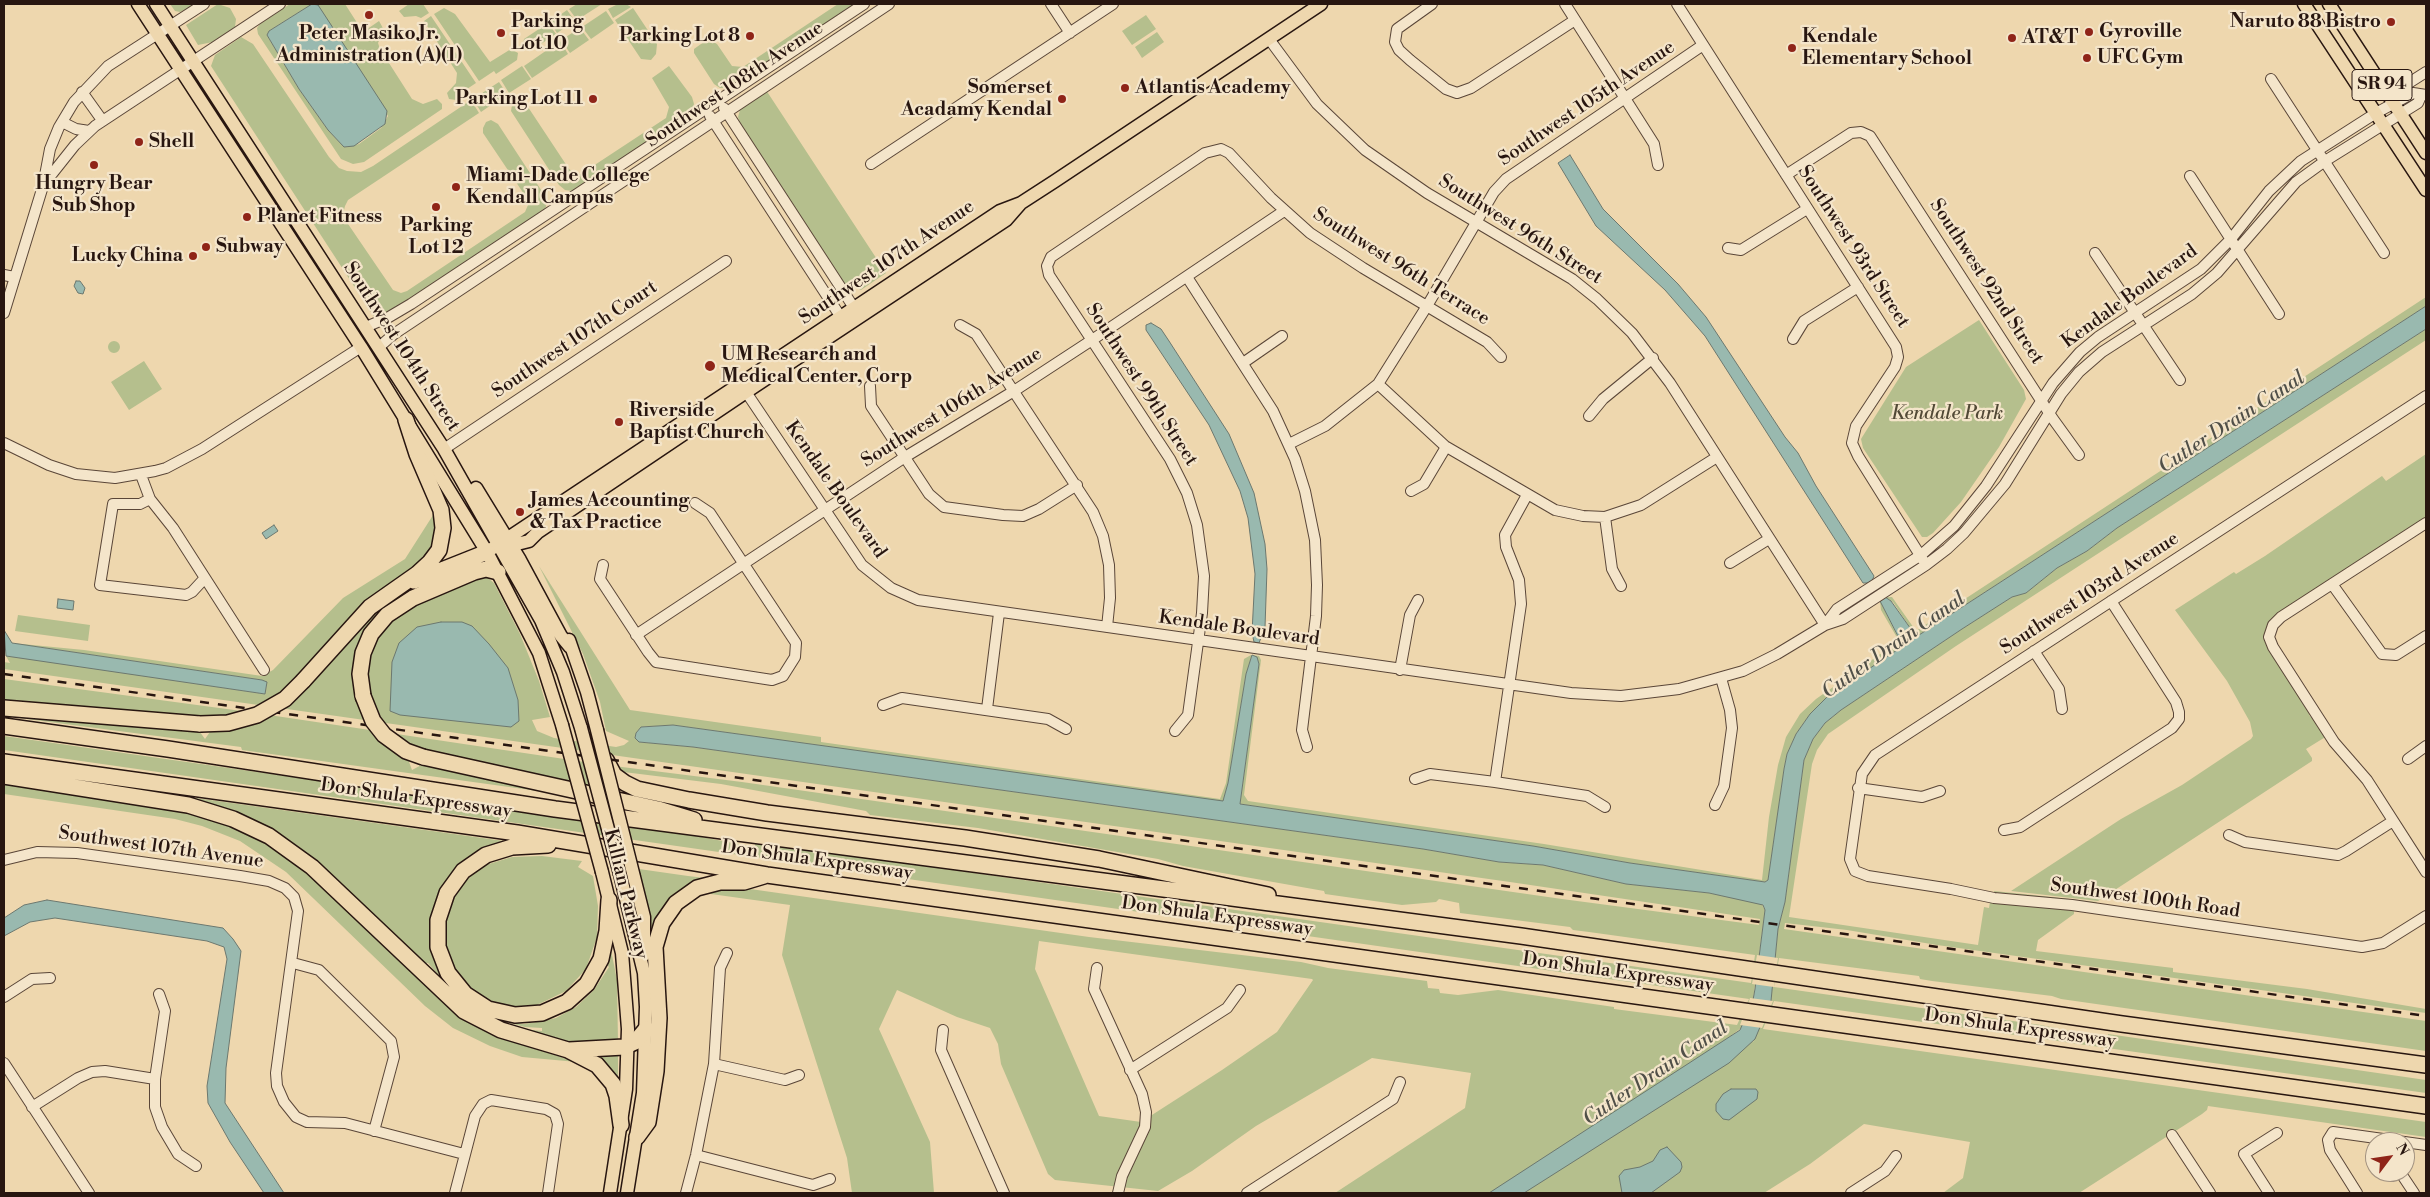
<!DOCTYPE html>
<html>
<head>
<meta charset="utf-8">
<style>
	body { margin:0 }
	#map { position:relative; width:2430px; height:1197px; overflow:hidden; background:#eed7ae; font-family:"Libre Bodoni",serif }
	canvas { display:block }
	.frame { position:absolute; inset:0; border:5px solid #281610; pointer-events:none }
	.north { position:absolute; left:2365px; top:1132px; width:50px; height:50px; box-sizing:border-box; background:#f4e5ca; border:1px solid #a29280; border-radius:50%; rotate:59deg; font-size:14px; font-weight:700; line-height:20px; text-align:center; color:#281610 }
	.north::after { content:''; display:block; margin:auto; width:18px; height:22px; background:#8f2418; clip-path:polygon(50% 0,100% 100%,50% 72%,0 100%) }
</style>
</head>
<body>
<div id="map">
<canvas width="2430" height="1197"></canvas>
<div class="frame"></div>
<div class="north">N</div>
</div>
<script>
const context = document.querySelector('canvas').getContext('2d');
context.lineJoin = 'round';
function fill(path, color) {
  context.fillStyle = color;
  context.fill(path, 'evenodd');
}
function shape(rows) {
  const path = new Path2D();
  for (const r of rows) {
    if (r.length === 3) {
      path.moveTo(r[0] + r[2], r[1]);
      path.arc(r[0], r[1], r[2], 0, 2 * Math.PI);
      continue;
    }
    path.moveTo(r[0], r[1]);
    for (let i = 2; i < r.length; i += 2) path.lineTo(r[i], r[i + 1]);
  }
  return path;
}
function strokePath(path, color, width, dash) {
  context.strokeStyle = color;
  context.lineWidth = width;
  context.lineCap = dash ? 'butt' : 'round';
  context.setLineDash(dash || []);
  context.stroke(path);
}
function drawText(font, color, halo, rows, align = 'center') {
  context.font = font + ' "Libre Bodoni",serif';
  context.lineWidth = 4.5;
  context.setLineDash([]);
  context.textBaseline = 'middle';
  context.strokeStyle = halo;
  context.fillStyle = color;
  for (const [text, x, y, turn = 0] of rows) {
    context.save();
    context.translate(x, y);
    context.rotate((+turn || 0) * Math.PI / 180);
    context.textAlign = isNaN(turn) ? turn : align;
    if (halo) context.strokeText(text, 0, 0);
    context.fillText(text, 0, 0);
    context.restore();
  }
}
fill(shape([
	[170,4,198,4,180,12,175,11],
	[218,4,230,8,236,19,235,27,213,42,198,45,186,25],
	[290,4,312,4,269,31,267,35,299,89,328,130,344,147,359,144,381,128,388,116,313,4,345,4,363,32,379,21,384,30,378,43,380,49,412,99,423,104,437,99,442,104,442,109,364,162,353,164,341,159,258,34,257,28,260,24],
	[409,4,423,4,429,13,421,18,416,16,404,17,399,11],
	[577,4,602,4,577,20,569,9],
	[618,4,626,4,631,7,613,18,608,9],
	[838,4,855,4,730,88,720,88,714,84,694,53,694,49,708,39,717,44,732,66,743,67],
	[444,8,455,14,490,62,511,49,518,53,517,60,496,74,494,71,479,81,434,14],
	[633,8,657,44,656,54,651,60,641,59,615,20],
	[567,10,575,21,557,33,550,22],
	[606,11,614,23,591,39,582,27],
	[1146,15,1156,29,1132,45,1122,31],
	[431,16,476,83,464,91,466,94,456,100,449,99,447,93,456,83,457,73,424,21],
	[548,23,556,34,532,50,526,49,523,44,524,39],
	[580,28,589,40,570,53,561,40],
	[1157,32,1164,42,1142,58,1135,47],
	[241,37,253,44,329,157,339,168,347,171,361,172,373,166,471,100,479,113,348,200,345,206,343,214,346,221,393,290,401,293,407,291,525,212,528,205,526,197,483,133,483,128,486,122,491,120,498,124,545,196,546,207,543,212,386,316,374,317,211,66,215,55],
	[560,41,568,54,532,78,524,66],
	[522,66,531,79,509,93,501,80],
	[669,66,692,97,694,104,691,112,573,191,565,190,559,185,511,111,512,105,516,102,526,104,569,169,576,174,581,174,666,118,669,107,652,78],
	[499,82,507,94,481,112,473,99],
	[766,90,886,273,861,290,845,284,741,126,738,117,740,110],
	[2426,297,2426,306,1919,635,1913,632,1893,602,1885,597,1892,597,1916,631],
	[1979,320,2024,390,2026,399,1999,447,1961,502,1933,533,1927,537,1922,537,1863,448,1861,439,1906,367],
	[2426,329,2426,340,1956,646,1828,734,1817,750,1812,764,1789,917,1978,945,1984,907,1989,908,1990,901,2074,909,2074,914,2038,940,2036,951,2173,968,2173,972,2307,989,2426,1009,2426,1013,1937,945,1847,930,1785,923,1784,929,2426,1021,2426,1051,2061,999,2052,996,1932,981,1920,979,1919,976,1779,958,1774,987,2041,1025,2107,1039,2108,1034,2426,1080,2426,1093,1774,1001,1763,1029,2426,1122,2426,1137,2208,1106,2207,1110,2202,1114,2079,1193,1943,1193,1963,1178,1970,1142,1864,1124,1810,1164,1764,1193,1335,1193,1465,1108,1471,1073,1372,1058,1256,1126,1192,1171,1158,1191,1055,1180,1048,1174,1001,1064,998,1044,990,1028,957,1017,897,990,879,1029,930,1142,934,1193,852,1193,847,1158,782,955,790,905,711,894,710,889,736,887,1089,937,1301,962,1328,968,1427,981,1428,988,1439,989,1440,993,1458,995,1498,990,1614,1007,1614,1009,1737,1025,1749,999,4,750,4,736,658,829,755,847,755,842,1751,983,1755,955,1589,932,1573,930,1570,927,1460,913,1459,903,1439,899,1436,902,1402,905,1325,894,1324,891,1183,866,1158,859,978,828,870,815,866,811,721,784,599,769,605,791,410,749,408,759,412,770,429,761,528,782,528,784,539,786,538,791,242,750,241,747,4,716,4,712,193,726,197,728,205,739,212,729,212,719,4,704,4,679,249,712,598,764,742,782,1562,899,1759,925,1760,919,1510,882,4,669,4,662,10,663,6,656,26,658,265,694,267,683,262,680,12,643,84,650,262,676,273,670,343,598,405,559,435,512,439,516,439,534,434,550,426,561,368,601,300,678,308,683,312,679,371,613,386,601,414,586,477,559,479,565,411,594,390,606,379,616,363,638,357,655,355,676,359,696,367,697,366,677,369,654,379,635,389,622,415,604,483,574,494,583,520,634,539,681,550,717,532,720,537,731,554,738,616,747,624,745,629,741,606,731,600,702,583,654,539,566,630,710,821,737,821,742,1220,799,1226,783,1244,659,1251,655,1259,656,1261,660,1244,795,1248,801,1544,844,1762,880,1769,817,1778,765,1786,737,1800,714,1816,699,1899,641,1881,610,1880,601,1903,647,1827,697,1810,714,1796,734,1787,754,1784,769,1768,880,1765,882,1630,863,1533,846,1240,804,1259,664,1257,657,1252,655,1246,674,1228,783,1223,802,673,725,641,727,636,733,635,738,639,742,693,747,1423,849,1499,862,1543,865,1626,884,1709,893,1761,903,1765,910,1753,1000,1741,1028,1728,1038,1753,1042,1771,1001,1778,929,1785,902,1804,760,1813,739,1825,723,1841,710,1962,629,2012,597,2026,593,2057,568,2087,551,2117,528],
	[1039,941,1312,979,1313,980,1277,1032,1222,1070,1141,1122,1099,1116,1035,969],
	[114,347,6],
	[144,361,162,389,129,410,111,382],
	[2426,454,2426,519,2268,626,2266,630,2266,633,2312,713,2309,715,2311,717,2314,716,2327,736,2306,749,2312,758,2312,761,2098,901,2011,891,2121,819,2182,785,2251,739,2253,736,2250,722,2227,681,2175,610,2234,572,2236,574,2265,556,2382,476,2386,481],
	[18,615,90,625,88,641,15,631],
	[4,781,204,813,267,840,513,1042,577,1062,522,1057,490,1046,453,1028,425,1006,286,872,240,841,202,826,175,819,4,794],
	[131,789,504,841,504,843,467,859,448,878,438,895,433,910,429,940,431,953,441,978,428,963,426,963,427,966,288,844],
	[542,856,582,861,578,867,593,876,598,906,597,937,586,969,566,991,537,1005,510,1007,500,1005,477,994,458,975,446,947,446,918,452,898,460,886,482,866,512,857],
	[639,869,688,876,714,879,704,882,653,933,650,933,647,905],
	[1994,891,2033,895,2097,902,2095,905,1994,895],
	[609,949,611,950,617,980,618,1043,561,1042,523,1029,542,1031,542,1028,525,1027,506,1022,524,1024,543,1021,556,1018,576,1007,594,990,609,967,607,965],
	[618,1053,618,1079,592,1054]
]), '#b5bf8d');
const water = shape([
	[312,4,318,5,322,11,387,111,385,124,354,146,344,147,328,130,299,89,267,35,269,31,312,4],
	[1570,155,1603,209,1678,284,1706,317,1785,437,1798,453,1816,486,1874,576,1872,581,1868,583,1863,583,1705,336,1665,290,1596,226,1558,163,1570,155],
	[76,281,80,281,85,288,83,294,78,293,74,286,76,281],
	[2426,306,2426,329,2117,528,2087,551,2057,568,2026,593,2012,597,1962,629,1841,710,1825,723,1813,739,1804,760,1785,902,1778,929,1771,1001,1755,1039,1729,1063,1524,1193,1489,1193,1740,1030,1753,1000,1755,989,1765,910,1763,905,1709,893,1626,884,1543,865,1499,862,1423,849,693,747,639,742,635,738,636,733,641,727,673,725,1223,801,1228,783,1246,674,1252,655,1257,657,1259,664,1240,804,1533,846,1630,863,1765,882,1768,880,1784,769,1787,754,1796,734,1810,714,1827,697,1903,646,1880,601,1885,597,1891,601,1913,632,1919,635,2426,306],
	[1151,323,1161,329,1169,341,1229,434,1254,493,1265,544,1267,569,1265,627,1259,643,1254,642,1252,633,1255,574,1248,518,1240,491,1209,425,1146,330,1146,325,1151,323],
	[274,525,278,531,266,539,262,533,274,525],
	[58,599,74,601,73,610,57,608,58,599],
	[441,622,462,622,472,626,489,644,508,668,518,700,519,721,511,727,400,715,390,711,392,662,399,643,417,627,441,622],
	[4,630,12,643,262,680,267,682,265,694,6,656,4,630],
	[47,900,223,928,233,939,241,951,226,1068,225,1103,284,1193,264,1193,230,1142,208,1103,207,1086,227,959,224,947,207,941,55,918,30,922,4,936,4,918,24,905,47,900],
	[1731,1089,1756,1089,1758,1092,1757,1099,1729,1120,1723,1119,1716,1111,1716,1104,1723,1094,1731,1089],
	[1667,1147,1681,1162,1682,1167,1680,1172,1651,1193,1622,1193,1619,1176,1624,1170,1640,1167,1653,1161,1660,1150,1667,1147]
]);
fill(water, '#99b9af');
strokePath(water, '#6c786f', 1);
fill(shape([
	[1757,955,1778,958,1774,987,1752,984],
	[1750,998,1773,1001,1762,1028,1740,1025]
]), '#eed7ae');
const minor = shape([
	[1051,4,1070,33],
	[1432,4,1397,29,1395,42,1399,50,1410,60,1446,89,1457,93,1471,88,1575,20],
	[1565,4,1654,144,1658,165],
	[1677,4,1896,347,1898,357,1895,367,1856,426,1852,443,1858,456,1923,560],
	[1269,39,1317,104,1365,150,1427,193,1572,279,1597,299,1632,333,1670,383,1825,625],
	[2271,79,2384,253],
	[2404,86,2426,72],
	[82,92,102,120],
	[724,108,858,314],
	[710,116,844,322],
	[62,122,76,129,89,131],
	[871,164,1113,4],
	[1786,175,1851,133,1861,132,1870,136,2053,419,2079,455],
	[2190,176,2279,314],
	[44,184,75,145,95,126,280,4],
	[1728,248,1741,250,1807,209],
	[2095,253,2180,380],
	[4,275,14,277],
	[1187,277,1273,411,1295,459,1305,491,1315,540,1317,585,1316,616,1302,730,1307,747],
	[4,313,43,186,50,149,59,127,74,102,108,66,204,4],
	[960,325,976,334,1093,512,1103,536,1109,565,1110,598,1107,627],
	[366,327,389,317,411,304,864,4],
	[1793,339,1804,321,1858,287],
	[379,347,394,334,889,4],
	[1243,363,1282,336],
	[1378,384,1445,446,1555,510,1583,516,1605,517,1641,505,1717,457],
	[742,386,862,565,891,588,918,600,1571,693,1621,696,1679,689,1743,671,1777,654,1825,625,1843,619,1926,565,1947,549,1964,533,2005,484,2061,394,2079,372,2102,352,2192,294,2217,273,2296,182,2325,161,2418,103,2421,96],
	[870,386,871,406,929,494,944,507,1003,515,1023,516,1039,509,1077,485],
	[2426,396,1875,755,1862,774,1850,859,1855,871,1868,876,1951,889,1994,898,2072,905,2362,947,2383,943,2426,916],
	[1589,416,1603,399,1653,358],
	[4,443,49,465,76,474,115,478,155,471,166,468,202,449,361,347],
	[1289,444,1325,426,1378,384,1427,306,1494,192,1506,179,1703,45],
	[444,449,726,261],
	[141,475,150,499,173,528,264,670],
	[1411,491,1424,484,1446,447],
	[150,499,140,504,113,504,100,585,186,595,192,592,204,579],
	[1605,517,1612,569,1621,586],
	[2426,523,2281,617,2273,625,2269,637,2273,647,2334,742,2367,780,2426,872],
	[1730,563,1769,539],
	[603,565,600,579,648,652,656,662,772,680,783,676,795,657,796,643,710,513,695,503],
	[2332,584,2382,654,2396,655,2426,636],
	[1825,625,1837,609,1921,555,1954,526,1986,486,2053,383,2080,352,2098,337,2201,269,2231,239,2269,191,2301,161,2376,113,2413,93,2426,95],
	[636,635,905,457,1014,391,1092,340,1284,211],
	[2034,651,2059,689,2062,709],
	[1400,670,1410,615,1418,600],
	[883,705,902,698,1048,719,1066,729],
	[987,709,999,613],
	[1175,731,1188,715,1202,613,1204,576,1197,525,1187,493,1170,459,1049,275,1047,266,1051,257,1205,153,1221,149,1229,153,1271,198,1310,233,1363,268,1487,342,1501,357],
	[2408,759,2426,746],
	[1415,779,1430,774,1495,782,1587,796,1605,807],
	[1495,782,1521,604,1519,580,1506,547,1505,535,1527,495],
	[1858,788,1922,797,1940,791],
	[1715,805,1724,786,1732,728,1730,710,1721,678],
	[2004,830,2020,827,2172,728,2179,719,2179,712,2176,702,2111,601],
	[2229,835,2245,842,2338,855,2346,851,2393,821],
	[4,860,37,852,77,853,240,876,269,881,285,888,294,897,298,911,276,1073,277,1086,284,1102,296,1117,307,1122,345,1123,464,1154],
	[293,963,319,970,391,1041,394,1057,374,1131],
	[1097,968,1094,989,1142,1094,1146,1112,1145,1127,1122,1176,1118,1193],
	[159,994,165,1011,155,1079,155,1107,162,1127,178,1154,196,1166],
	[4,997,32,979,50,978],
	[943,1030,941,1050,1004,1193],
	[4,1063,89,1193],
	[714,1064,785,1080,799,1075],
	[1130,1070,1227,1008,1240,990],
	[32,1107,78,1078,92,1072,105,1071,155,1079],
	[2172,1135,2210,1193],
	[696,1155,813,1185,830,1179],
	[2400,1172,2414,1193],
	[455,1193,475,1116,483,1104,491,1100,546,1109,555,1114,558,1124,548,1193],
	[686,1193,696,1155,714,1064,720,968,727,953],
	[1247,1193,1393,1099,1400,1082],
	[1851,1193,1885,1171,1896,1156],
	[2269,1193,2244,1154,2277,1133],
	[2357,1193,2330,1150,2328,1140,2333,1132,2426,1145]
]);
const major = shape([
	[138,4,361,347,487,552,539,653,562,725],
	[156,4,444,449,541,620,563,672,581,728],
	[2304,4,2426,190],
	[2329,4,2426,153],
	[476,488,520,560,561,636,570,647],
	[501,548,529,541,538,532,755,386,1006,220,1020,204],
	[487,552,1000,211,1021,203,1055,181,1321,4],
	[569,640,587,692,597,730],
	[602,872,622,953,628,1029,626,1089,610,1193],
	[620,874,644,973,646,1007,643,1093,627,1193],
	[634,877,644,917,644,955]
]);
const highway = shape([
	[414,581,487,552],
	[303,681,370,607,417,574,430,562,439,550,443,528,441,510,417,454,406,420],
	[363,696,360,674,363,653,371,634,387,615,413,598,474,572,486,569,498,572],
	[4,708,200,724],
	[4,726,168,749,555,809,1521,936,2122,1024,2426,1065],
	[423,757,658,809,694,820],
	[606,760,614,775,625,783,637,789,689,800,767,813,965,838,1099,859,1268,895],
	[4,762,517,833,767,875,2426,1106],
	[4,776,188,805,233,819,269,836,312,867,464,1011,501,1030,568,1050,597,1065,613,1084,617,1096,621,1125],
	[548,845,512,847,486,855,463,871,447,893,438,920,438,947,448,973,465,994,488,1009,515,1015,542,1013,567,1002,587,984,601,959,607,931,609,900],
	[569,1050,624,1047,635,1042,646,1029],
	[637,1137,648,1122,656,1071,659,1018,655,947,662,923,676,903,697,888,720,882,744,882,764,876]
]);
strokePath(minor, '#5a4638', 12);
strokePath(major, '#281610', 15);
strokePath(highway, '#281610', 18);
strokePath(minor, '#f4e5ca', 10);
strokePath(major, '#eed7ae', 12);
strokePath(highway, '#eed7ae', 15);
strokePath(shape([
	[4,674,2426,1016]
]), '#281610', 2.5, [9, 9]);
const majorBridge = shape([
	[562,725,602,872],
	[581,728,620,874],
	[597,730,634,877]
]);
const highwayBridge = shape([
	[363,696,373,721,384,735,406,751,423,757],
	[200,724,228,723,257,715,285,699,303,681]
]);
strokePath(majorBridge, '#281610', 15, []);
strokePath(highwayBridge, '#281610', 18, []);
strokePath(majorBridge, '#eed7ae', 12);
strokePath(highwayBridge, '#eed7ae', 15);
for (const [x, y, r, color] of [
	[369,15,5,"#8f2418"],
	[2391,22,5,"#8f2418"],
	[2089,32,5,"#8f2418"],
	[501,33,5,"#8f2418"],
	[750,36,5,"#8f2418"],
	[2012,38,5,"#8f2418"],
	[1792,48,5,"#8f2418"],
	[2087,58,5,"#8f2418"],
	[1125,88,5,"#8f2418"],
	[593,99,5,"#8f2418"],
	[1062,99,5,"#8f2418"],
	[139,142,5,"#8f2418"],
	[94,165,5,"#8f2418"],
	[456,187,5,"#8f2418"],
	[436,207,5,"#8f2418"],
	[247,217,5,"#8f2418"],
	[206,247,5,"#8f2418"],
	[193,256,5,"#8f2418"],
	[710,366,6,"#8f2418"],
	[619,422,5,"#8f2418"],
	[520,512,5,"#8f2418"]
]) {
  const dot = new Path2D();
  dot.arc(x, y, r, 0, 2 * Math.PI);
  context.fillStyle = color;
  context.fill(dot);
  strokePath(dot, '#f4e5ca', 2);
}
for (const [x, y, w] of [
	[2382,85,60]
]) {
  const box = new Path2D();
  box.roundRect(x - w / 2, y - 15.5, w, 31, 4);
  context.fillStyle = '#f4e5ca';
  context.fill(box);
  strokePath(box, '#281610', 1);
}
drawText('bold 18px', '#281610', null, [
	["SR 94",2382,85]
]);
drawText('bold 19px', '#281610', '#f4e5ca', [
	["Parking",511,22],
	["Lot 10",511,44],
	["Naruto 88 Bistro",2381,22,"right"],
	["Gyroville",2099,32],
	["Peter Masiko Jr.",369,34,"center"],
	["Administration (A)(1)",369,56,"center"],
	["Parking Lot 8",740,36,"right"],
	["Kendale",1802,37],
	["Elementary School",1802,59],
	["AT&T",2022,38],
	["UFC Gym",2097,58],
	["Somerset",1052,88,"right"],
	["Acadamy Kendal",1052,110,"right"],
	["Atlantis Academy",1135,88],
	["Parking Lot 11",583,99,"right"],
	["Shell",149,142],
	["Miami-Dade College",466,176],
	["Kendall Campus",466,198],
	["Hungry Bear",94,184,"center"],
	["Sub Shop",94,206,"center"],
	["Planet Fitness",257,217],
	["Parking",436,226,"center"],
	["Lot 12",436,248,"center"],
	["Subway",216,247],
	["Lucky China",183,256,"right"],
	["UM Research and",721,355],
	["Medical Center, Corp",721,377],
	["Riverside",629,411],
	["Baptist Church",629,433],
	["James Accounting",530,501],
	["& Tax Practice",530,523]
], 'left');
drawText('19px', '#281610', '#f4e5ca', [
	["Southwest 108th Avenue",735,85,-34],
	["Southwest 105th Avenue",1587,104,-34],
	["Southwest 96th Street",1520,230,32],
	["Southwest 93rd Street",1853,247,57],
	["Southwest 107th Avenue",887,263,-34],
	["Southwest 96th Terrace",1401,267,32],
	["Southwest 92nd Street",1986,282,57],
	["Kendale Boulevard",2130,297,-36],
	["Southwest 107th Court",575,340,-34],
	["Southwest 104th Street",401,347,57],
	["Southwest 99th Street",1141,385,57],
	["Southwest 106th Avenue",952,408,-32],
	["Kendale Boulevard",835,490,55],
	["Southwest 103rd Avenue",2090,594,-33],
	["Kendale Boulevard",1239,629,8],
	["Don Shula Expressway",416,799,8],
	["Southwest 107th Avenue",161,848,8],
	["Don Shula Expressway",817,861,8],
	["Killian Parkway",625,894,76],
	["Southwest 100th Road",2145,899,8],
	["Don Shula Expressway",1217,917,8],
	["Don Shula Expressway",1618,973,8],
	["Don Shula Expressway",2020,1029,8]
]);
drawText('italic 19px', '#524936', '#f4e5ca', [
	["Kendale Park",1947,414]
]);
drawText('italic 20px', '#504f48', '#f4e5ca', [
	["Cutler Drain Canal",2232,423,-33],
	["Cutler Drain Canal",1894,646,-35],
	["Cutler Drain Canal",1656,1074,-34]
]);
</script>
</body>
</html>
